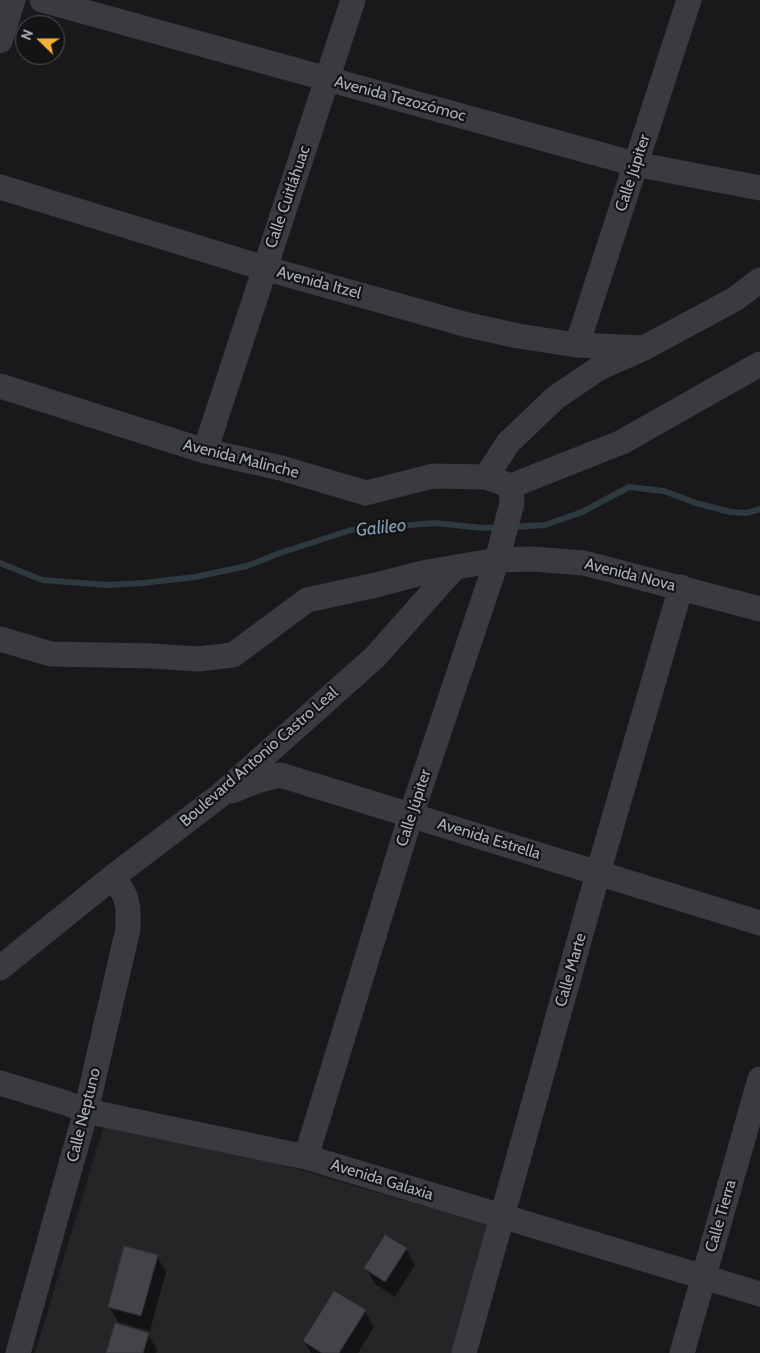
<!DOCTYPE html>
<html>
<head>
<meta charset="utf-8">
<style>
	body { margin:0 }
	#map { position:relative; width:760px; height:1353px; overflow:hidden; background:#19191b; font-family:Cabin,sans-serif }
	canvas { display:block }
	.north { position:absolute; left:15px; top:15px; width:50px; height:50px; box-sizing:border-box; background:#141416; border:1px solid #505258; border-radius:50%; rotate:292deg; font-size:14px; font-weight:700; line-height:20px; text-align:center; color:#abb0bb }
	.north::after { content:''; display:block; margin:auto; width:18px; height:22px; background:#f5b038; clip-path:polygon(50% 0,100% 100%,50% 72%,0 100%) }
</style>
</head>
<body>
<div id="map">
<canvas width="760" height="1353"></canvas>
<div class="north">N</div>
</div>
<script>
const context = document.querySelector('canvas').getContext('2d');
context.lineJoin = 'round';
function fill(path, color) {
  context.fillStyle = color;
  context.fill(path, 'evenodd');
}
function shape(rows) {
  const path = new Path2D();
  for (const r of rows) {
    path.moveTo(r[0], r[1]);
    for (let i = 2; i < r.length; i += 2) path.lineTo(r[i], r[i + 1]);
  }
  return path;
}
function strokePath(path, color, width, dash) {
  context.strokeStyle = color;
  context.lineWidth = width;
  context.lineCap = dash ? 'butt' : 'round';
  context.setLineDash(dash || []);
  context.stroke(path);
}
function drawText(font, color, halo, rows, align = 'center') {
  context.font = font + ' Cabin,sans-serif';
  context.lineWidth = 4.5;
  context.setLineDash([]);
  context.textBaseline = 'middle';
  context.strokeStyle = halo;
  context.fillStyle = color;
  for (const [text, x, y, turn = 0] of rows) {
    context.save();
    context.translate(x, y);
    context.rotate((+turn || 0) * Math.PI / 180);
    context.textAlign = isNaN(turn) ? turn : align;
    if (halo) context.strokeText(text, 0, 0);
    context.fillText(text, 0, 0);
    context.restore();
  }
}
fill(shape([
	[108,1112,337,1181,497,1227,459,1353,35,1353]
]), '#252528');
fill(shape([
	[406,1249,415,1265,395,1297,375,1284,366,1268],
	[157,1256,166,1272,150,1331,118,1322,109,1306],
	[334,1292,365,1311,374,1327,358,1353,311,1353,304,1341],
	[148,1334,157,1350,156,1353,108,1353]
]), '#0007');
strokePath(shape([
	[512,527,545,525,582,512,629,487,664,491,696,503,730,512,747,513,760,509],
	[0,563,42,580,107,585,143,583,195,577,247,566,280,553,351,530,435,523,483,528,499,527]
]), '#2e3940', 6);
const building = shape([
	[385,1235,407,1248,385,1282,364,1268,385,1235],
	[124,1246,158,1255,141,1316,108,1307,124,1246],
	[334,1291,366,1310,339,1353,322,1353,303,1341,334,1291],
	[115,1323,149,1333,143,1353,106,1353,115,1323]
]);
fill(building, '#434448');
strokePath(building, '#333337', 1);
strokePath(shape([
	[42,0,635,164,760,188],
	[0,41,13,0],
	[0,187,264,268,464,324,518,336,577,345,644,348],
	[577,345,689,0],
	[0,386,205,451,281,468,366,493,433,476,486,477,511,486,512,503,497,560,411,815,306,1157],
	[205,451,353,0],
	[486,477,508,443,555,398,599,368,644,348,735,299,760,280],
	[511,486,622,442,760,364],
	[0,639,51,654,153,656,198,659,233,655,307,600,376,585,422,573,497,560,532,559,584,563,760,609],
	[232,791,257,781,280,775,290,778,760,923],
	[0,968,114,876,218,797,375,657,455,567],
	[0,1083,66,1103,86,1111,306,1157,760,1294],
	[18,1353,86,1111,128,929,128,908,125,896,114,876],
	[464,1353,598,873,681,587],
	[682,1353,760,1079]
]), '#3a3b40', 25);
drawText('16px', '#abb0bb', '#141416', [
	["Avenida Tezozómoc",400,99,15],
	["Calle Júpiter",633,173,-72],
	["Calle Cuitláhuac",288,197,-71],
	["Avenida Itzel",319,283,15],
	["Avenida Malinche",241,459,14],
	["Avenida Nova",630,575,14],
	["Boulevard Antonio Castro Leal",259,757,-41],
	["Calle Júpiter",414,808,-72],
	["Avenida Estrella",489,839,17],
	["Calle Marte",571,970,-74],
	["Calle Neptuno",84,1115,-76],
	["Avenida Galaxia",382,1180,17],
	["Calle Tierra",721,1216,-74]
]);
drawText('italic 18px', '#829fb6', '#141416', [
	["Galileo",381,528,-6]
]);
</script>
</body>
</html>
